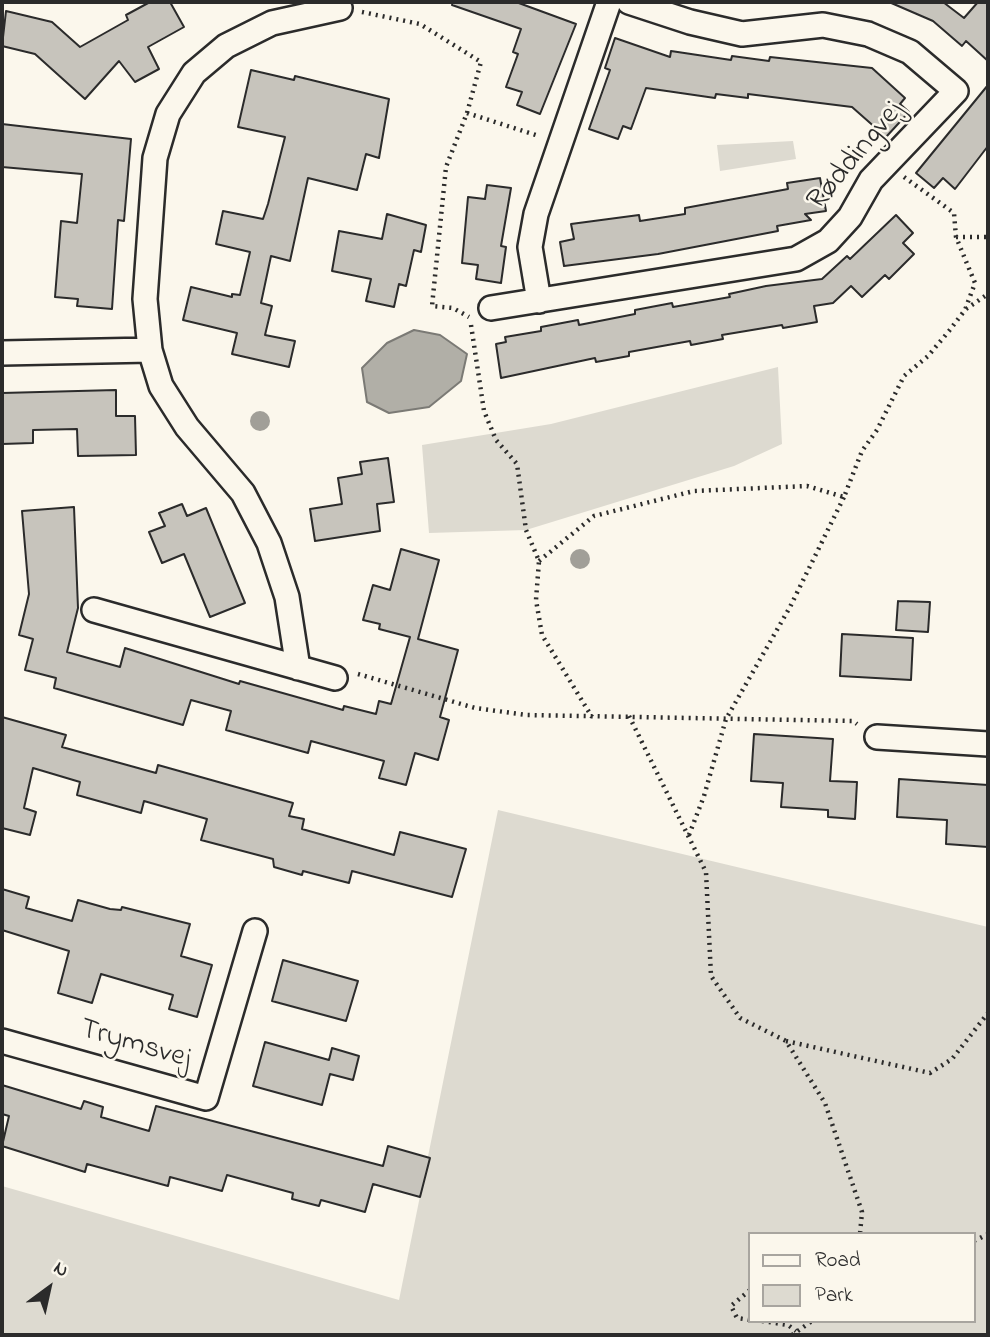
<!DOCTYPE html>
<html>
<head>
<meta charset="utf-8">
<style>
	body { margin:0 }
	#map { position:relative; width:990px; height:1337px; overflow:hidden; background:#fbf7ec; font-family:"Indie Flower",sans-serif }
	canvas { display:block }
	.frame { position:absolute; inset:0; border:4px solid #2b2b2b; pointer-events:none }
	.legend { position:absolute; left:748px; top:1232px; width:228px; height:91px; box-sizing:border-box; background:#fbf7ec; border:2px solid #a8a59f; margin:0; padding:9px 12px; list-style:none; font-size:21px; color:#2b2b2b }
	.legend li { display:flex; align-items:center; gap:14px; height:35px }
	.legend b { width:35px; border:2px solid #a8a59f }
	.north { position:absolute; left:14px; top:1253px; width:70px; height:70px; -webkit-text-stroke:5px #fbf7ec; paint-order:stroke; rotate:33deg; font-size:19px; font-weight:700; line-height:28px; text-align:center; color:#2b2b2b }
	.north::after { content:''; display:block; margin:auto; width:24px; height:32px; background:#2b2b2b; clip-path:polygon(50% 0,100% 100%,50% 72%,0 100%) }
</style>
</head>
<body>
<div id="map">
<canvas width="990" height="1337"></canvas>
<div class="frame"></div>
<ul class="legend">
<li><b style="height:9px;background:#fbf7ec"></b>Road</li>
<li><b style="height:19px;background:#dddad0"></b>Park</li>
</ul>
<div class="north">N</div>
</div>
<script>
const context = document.querySelector('canvas').getContext('2d');
context.lineJoin = 'round';
function fill(path, color) {
  context.fillStyle = color;
  context.fill(path, 'evenodd');
}
function shape(rows) {
  const path = new Path2D();
  for (const r of rows) {
    path.moveTo(r[0], r[1]);
    for (let i = 2; i < r.length; i += 2) path.lineTo(r[i], r[i + 1]);
  }
  return path;
}
function strokePath(path, color, width, dash) {
  context.strokeStyle = color;
  context.lineWidth = width;
  context.lineCap = dash ? 'butt' : 'round';
  context.setLineDash(dash || []);
  context.stroke(path);
}
function drawText(font, color, halo, rows, align = 'center') {
  context.font = font + ' "Indie Flower",sans-serif';
  context.lineWidth = 5;
  context.setLineDash([]);
  context.textBaseline = 'middle';
  context.strokeStyle = halo;
  context.fillStyle = color;
  for (const [text, x, y, turn = 0] of rows) {
    context.save();
    context.translate(x, y);
    context.rotate((+turn || 0) * Math.PI / 180);
    context.textAlign = isNaN(turn) ? turn : align;
    if (halo) context.strokeText(text, 0, 0);
    context.fillText(text, 0, 0);
    context.restore();
  }
}
fill(shape([
	[793,141,796,159,720,171,717,145],
	[778,367,782,444,734,466,526,530,429,533,422,445,551,424],
	[498,810,988,927,988,1335,2,1335,2,1186,399,1300],
	[750,1234,974,1234,974,1321,750,1321]
]), '#dddad0');
const water = shape([
	[414,330,440,335,467,354,461,381,429,407,389,413,367,402,362,368,387,343,414,330]
]);
fill(water, '#b1afa7');
strokePath(water, '#7b7a75', 2);
const building = shape([
	[150,2,170,2,184,27,148,47,159,69,135,82,119,61,85,99,35,54,2,46,6,11,52,22,80,47,128,20,126,15,150,2],
	[453,2,516,2,576,24,540,114,517,105,522,92,506,87,518,54,513,52,521,29,452,5,453,2],
	[889,2,943,2,964,18,978,2,988,2,988,61,966,41,962,46,933,21,889,2],
	[615,38,670,57,671,51,731,60,732,56,769,61,770,57,872,68,905,98,900,104,909,112,886,137,852,107,748,94,748,98,716,94,715,98,646,88,631,129,623,126,618,139,589,129,610,70,605,68,615,38],
	[251,70,294,80,295,76,389,99,379,158,366,154,357,190,308,178,290,261,271,256,261,303,272,306,265,335,295,341,289,367,232,354,237,333,183,320,191,287,232,297,232,294,240,295,250,252,216,244,223,211,263,219,268,204,285,137,238,127,251,70],
	[988,85,988,146,955,189,943,178,934,188,916,173,988,85],
	[2,124,131,139,124,221,118,220,112,309,77,306,78,299,55,297,61,221,77,223,82,174,2,167,2,124],
	[820,178,826,211,805,214,811,220,777,226,778,231,658,254,564,266,560,242,574,239,571,224,639,215,640,221,685,214,685,208,788,189,787,183,820,178],
	[487,185,511,188,501,246,506,247,501,283,476,279,478,265,462,263,468,197,485,199,487,185],
	[387,214,426,225,421,252,414,250,406,286,399,284,394,307,366,301,371,279,332,271,339,231,382,239,387,214],
	[896,215,913,233,903,243,914,254,889,279,885,275,862,297,851,286,833,303,814,306,817,322,783,328,782,325,722,335,723,339,691,345,690,341,629,352,629,356,596,362,595,358,501,378,496,344,506,342,505,337,541,331,541,327,578,320,579,325,635,314,635,310,672,303,673,307,730,297,729,294,766,286,822,279,847,256,850,259,896,215],
	[116,390,116,416,135,416,136,455,78,456,77,429,33,430,33,443,2,444,2,393,116,390],
	[388,458,394,502,377,504,380,531,315,541,310,509,342,504,338,478,362,474,360,462,388,458],
	[182,504,187,516,206,508,245,603,210,617,184,554,162,563,149,532,165,526,159,513,182,504],
	[74,507,78,608,67,652,120,667,125,648,239,684,240,681,343,710,344,706,376,714,379,701,391,704,410,637,379,629,380,624,363,620,373,585,390,590,401,549,439,560,418,639,458,650,440,717,449,720,438,760,415,753,406,785,379,778,384,761,311,741,308,753,226,730,231,711,191,700,183,725,54,688,56,678,25,670,33,639,19,635,29,594,22,511,74,507],
	[898,601,930,602,928,632,896,630,898,601],
	[842,634,913,638,911,680,840,676,842,634],
	[2,717,66,735,62,747,156,773,158,765,293,803,289,816,304,819,302,829,394,855,400,832,466,849,452,897,352,871,349,883,303,871,302,875,274,867,273,859,201,840,207,819,144,801,141,813,77,795,80,782,33,768,24,808,36,812,30,835,2,828,2,717],
	[754,734,833,739,830,781,857,782,855,819,828,817,828,810,781,807,783,783,751,781,754,734],
	[899,779,988,785,988,847,946,844,947,820,897,817,899,779],
	[2,889,29,897,26,908,72,921,78,900,110,909,121,910,122,907,190,924,181,956,212,965,197,1017,169,1009,173,995,101,974,92,1003,58,993,69,951,2,930,2,889],
	[283,960,358,981,346,1021,272,1001,283,960],
	[265,1042,329,1060,332,1048,359,1056,353,1080,330,1074,322,1105,253,1086,265,1042],
	[2,1085,81,1109,84,1101,103,1107,101,1117,149,1131,156,1106,383,1166,388,1146,430,1158,420,1197,373,1184,365,1212,321,1200,319,1206,292,1199,293,1193,227,1175,222,1191,170,1177,168,1186,87,1164,85,1172,2,1146,9,1116,2,1114,2,1085]
]);
fill(building, '#c7c4bc');
strokePath(building, '#2b2b2b', 2);
const minor = shape([
	[539,301,530,247,536,214,609,2],
	[491,308,796,259,828,241,850,217,871,180,956,91,910,52,868,34,823,25,742,34,690,22,629,2],
	[2,353,150,350],
	[94,610,335,678],
	[298,668,287,597,269,543,243,493,187,427,161,386,150,350,145,299,155,158,168,114,194,73,226,46,272,23,340,8],
	[877,737,988,744],
	[2,1041,206,1098,255,931]
]);
strokePath(minor, '#2b2b2b', 28);
strokePath(shape([
	[362,12,420,24,481,62,467,113,446,167,432,306,453,308,469,317],
	[467,113,539,136],
	[956,237,988,237],
	[966,309,988,294],
	[471,325,484,411,496,440,517,464,526,530,539,561,536,600,542,635,592,717],
	[539,561,594,516,694,491,807,486,844,497,862,451,877,430,904,376,928,356,949,331,965,310,975,283,956,237,954,213,904,177],
	[358,674,475,708,527,715,853,721,857,724],
	[629,716,706,872,711,976,740,1018,786,1041,825,1103,862,1212,860,1234],
	[689,835,704,796,726,719,790,607,844,497],
	[786,1041,930,1073,952,1059,988,1013],
	[974,1241,988,1234],
	[750,1290,731,1306,737,1318,750,1320],
	[762,1321,788,1325,796,1331],
	[792,1335,812,1321]
]), '#2b2b2b', 4.5, [2, 5]);
strokePath(minor, '#fbf7ec', 23);
context.fillStyle = '#a19f98';
for (const [x, y] of [
	[260,421],
	[580,559]
]) {
  context.beginPath();
  context.arc(x, y, 10, 0, 2 * Math.PI);
  context.fill();
}
drawText('30px', '#2b2b2b', '#fbf7ec', [
	["Røddingvej",857,157,-50],
	["Trymsvej",135,1046,16]
]);
</script>
</body>
</html>
